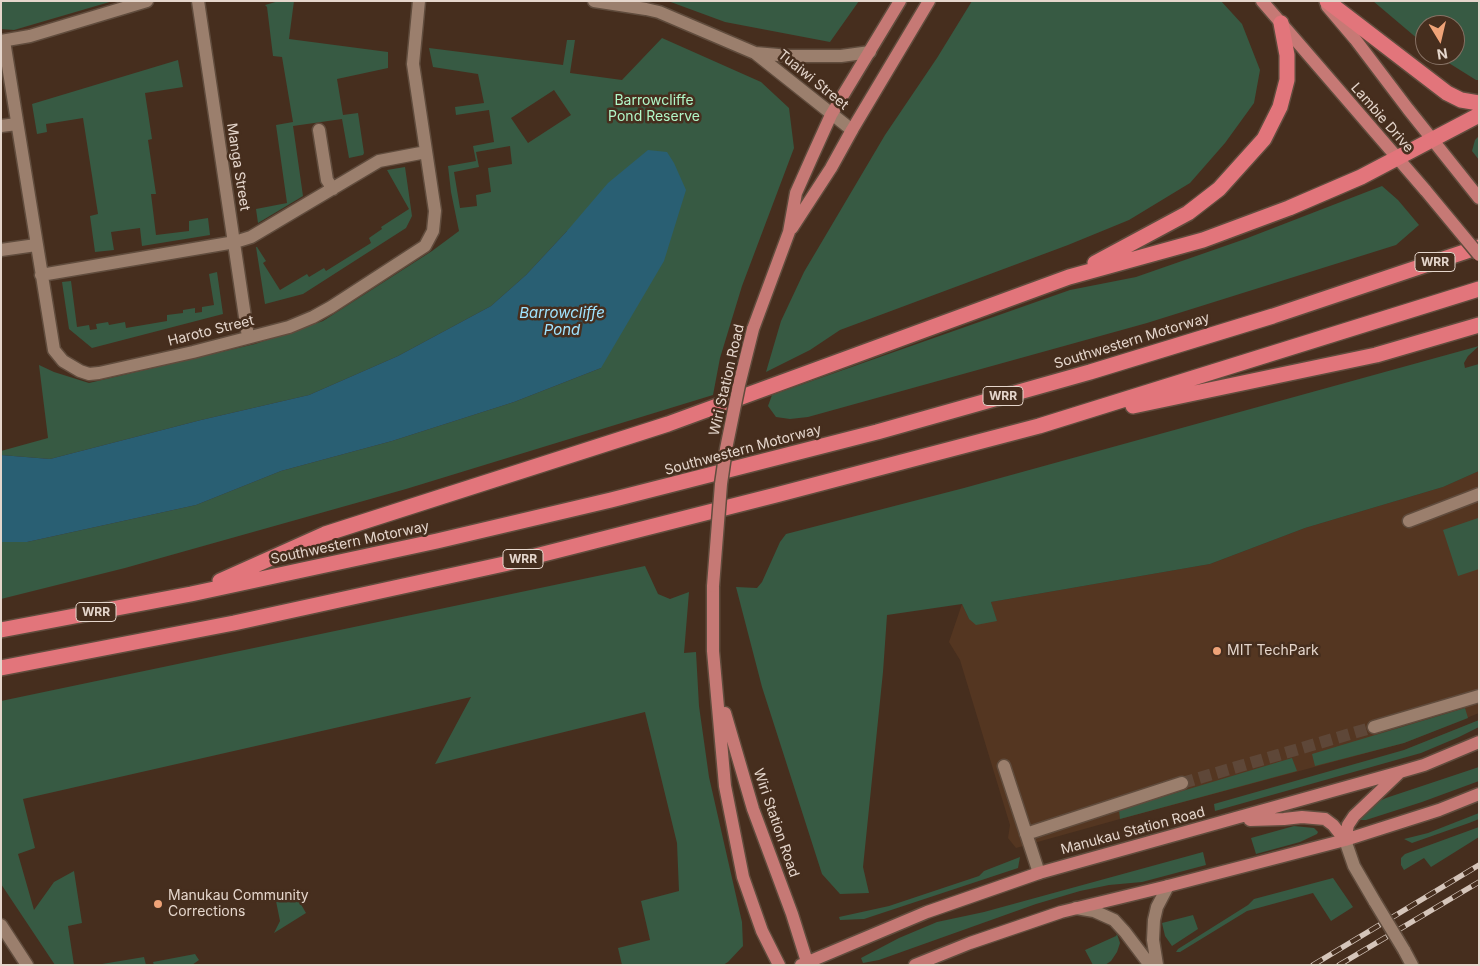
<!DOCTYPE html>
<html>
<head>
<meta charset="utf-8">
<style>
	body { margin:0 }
	#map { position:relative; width:1480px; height:966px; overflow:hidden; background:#462e1e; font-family:Inter,sans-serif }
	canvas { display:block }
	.frame { position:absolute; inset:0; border:2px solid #e5d6cc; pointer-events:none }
	.north { position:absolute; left:1415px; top:15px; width:50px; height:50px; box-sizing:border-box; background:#462e1e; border:1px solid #867164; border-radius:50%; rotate:171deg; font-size:14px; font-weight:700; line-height:20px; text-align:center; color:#e5d6cc }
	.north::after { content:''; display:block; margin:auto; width:18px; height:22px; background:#efa378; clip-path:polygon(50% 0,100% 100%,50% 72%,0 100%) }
</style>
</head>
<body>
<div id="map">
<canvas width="1480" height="966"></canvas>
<div class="frame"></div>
<div class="north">N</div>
</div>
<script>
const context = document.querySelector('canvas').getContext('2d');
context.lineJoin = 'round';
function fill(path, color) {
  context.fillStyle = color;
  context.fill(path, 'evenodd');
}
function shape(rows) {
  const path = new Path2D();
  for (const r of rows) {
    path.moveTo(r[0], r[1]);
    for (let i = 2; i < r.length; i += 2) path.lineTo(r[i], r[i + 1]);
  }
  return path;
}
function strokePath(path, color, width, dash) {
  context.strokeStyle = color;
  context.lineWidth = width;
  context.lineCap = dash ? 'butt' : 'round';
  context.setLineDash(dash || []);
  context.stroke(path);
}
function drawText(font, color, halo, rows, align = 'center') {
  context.font = font + ' Inter,sans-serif';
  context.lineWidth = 5;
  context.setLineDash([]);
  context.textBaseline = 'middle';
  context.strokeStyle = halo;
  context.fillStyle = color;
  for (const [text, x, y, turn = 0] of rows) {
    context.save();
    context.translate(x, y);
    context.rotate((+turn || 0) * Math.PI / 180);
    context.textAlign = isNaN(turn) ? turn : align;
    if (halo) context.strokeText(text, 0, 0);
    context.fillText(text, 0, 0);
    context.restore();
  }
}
fill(shape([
	[1479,471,1479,713,1404,743,1120,819,1016,848,1008,838,1010,825,960,660,949,642,962,604,969,619,996,621,991,602,1210,564,1305,528,1443,487]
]), '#543621');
fill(shape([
	[1,1,113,1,14,30,1,29],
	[279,1,294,1,289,39,388,52,388,68,337,79,343,115,358,113,364,153,363,155,349,158,342,119,293,126,303,196,258,223,256,209,287,203,276,125,293,122,282,57,273,56,267,7,265,5],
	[668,1,859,1,830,42,725,22],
	[972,1,1221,1,1242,24,1260,70,1254,103,1225,143,1190,183,1129,220,1068,245,840,330,810,350,766,372,781,321,804,272,885,135,937,58],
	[1373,1,1479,1,1479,80,1476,80,1436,55,1455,55,1455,25,1425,25,1425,45],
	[662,38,761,82,789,108,794,148,742,286,720,358,713,395,406,489,125,568,1,599,1,542,27,542,196,505,281,471,392,441,514,402,601,368,567,231,526,275,491,306,398,356,309,395,201,420,50,459,1,455,1,451,48,438,39,365,54,372,89,383,255,344,323,321,432,251,459,231,451,192,448,166,476,161,473,146,494,142,489,110,456,115,455,107,484,103,478,74,433,67,429,48,563,65,567,40,575,40,570,73,622,80],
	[554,90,571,115,528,143,511,118],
	[510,146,512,164,488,168,491,192,476,195,477,206,460,208,454,172,479,167,476,152],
	[178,60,183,87,145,93,152,139,148,140,156,194,151,194,156,235,189,231,189,221,208,218,210,235,142,246,140,228,111,232,114,250,95,252,90,216,98,214,83,118,46,124,47,132,37,134,32,104],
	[1479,136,1479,160,1472,151,1475,140],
	[405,167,412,216,406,228,303,294,265,304,256,247,257,247,266,261,263,263,280,290,307,274,309,277,324,268,326,271,371,243,369,238,382,229,381,227,409,209,387,170],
	[1382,186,1398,200,1419,225,1396,245,1147,323,808,417,790,419,776,417,768,406,772,395,1070,290,1136,277,1245,239],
	[217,272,223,314,92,348,69,329,62,282,71,281,77,327,89,325,90,330,97,329,96,324,108,322,109,325,125,322,126,328,167,321,167,315,183,313,183,310,195,308,195,313,202,312,202,307,214,305,209,274],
	[1479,346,1468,356,1464,363,1465,368,1479,364,1479,471,1443,487,1305,528,1210,564,991,602,997,621,976,625,969,619,962,604,887,615,883,672,863,867,869,893,840,894,822,874,762,687,736,587,757,588,762,582,780,542,786,534,964,488],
	[1478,518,1479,569,1458,576,1443,530],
	[645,566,658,594,670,599,689,592,684,653,696,652,699,706,709,777,742,922,743,946,728,962,723,965,622,965,618,948,650,940,641,901,679,891,677,843,645,712,435,764,471,697,23,799,35,848,18,854,34,910,54,882,74,871,82,923,68,926,74,965,55,965,1,884,1,701],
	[1465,708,1468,718,1404,743,1315,766,1312,754],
	[1479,720,1479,727,1459,737,1421,753,1215,811,1214,804,1404,750],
	[1292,758,1297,771,1120,819,1119,810],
	[1479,767,1479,781,1422,802,1366,820,1361,820,1359,818,1377,802,1386,798],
	[1479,813,1479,819,1469,823,1412,843,1404,839,1428,833],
	[1294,826,1314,828,1318,832,1317,834,1300,842,1256,854,1251,838],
	[1479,827,1479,837,1431,867,1424,858,1404,870,1401,865,1401,858,1405,854],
	[1203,852,1206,865,1142,882,1109,885,1080,891,1036,904,879,960,863,963,861,958,899,938,937,922,984,912],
	[1020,857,1018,868,864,919,840,920,839,917,889,906,979,876,984,871],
	[1333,878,1353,907,1331,921,1313,893,1247,911,1180,952,1176,952,1178,949,1248,905,1254,899],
	[292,889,306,913,274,933,280,921,276,901],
	[1193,915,1198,929,1172,946,1165,936,1162,923],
	[1117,934,1120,943,1117,952,1111,961,1105,965,1093,965,1085,950,1116,936],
	[195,954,199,960,192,965,154,965,153,962],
	[144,957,146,965,96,965]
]), '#375a43');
fill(shape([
	[648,150,667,152,674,163,686,190,664,261,601,368,514,402,392,441,281,471,196,505,27,542,1,542,1,455,50,459,201,420,309,395,398,356,491,306,526,275,567,231,608,183]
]), '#295f73');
strokePath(shape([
	[1182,783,1374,727]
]), '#5e4738', 12, [12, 6]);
const minor = shape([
	[198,1,248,337],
	[594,1,646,9,659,12,755,53,852,130],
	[1,41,30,36,147,1],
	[4,41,54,350,63,361,80,371,89,374,99,373,193,352,289,327,313,317,331,307,425,246,433,231,435,211,413,64,419,1],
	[755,53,790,56,841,56,870,52],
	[1,126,17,124],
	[319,130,327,180,333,189],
	[1,250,36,245],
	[41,275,235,242,251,237,379,161,426,152],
	[1409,521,1479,494],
	[1374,727,1479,696],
	[1004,766,1039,873],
	[1026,834,1182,783],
	[1345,840,1354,866,1375,902],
	[1076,908,1094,911,1114,920,1125,932,1150,965],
	[1,925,27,965],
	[1404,950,1412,965],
	[1157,965,1153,940,1154,920,1157,907,1168,886]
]);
const major = shape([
	[1262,1,1426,191],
	[1327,6,1355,39,1408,109,1479,198],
	[792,228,831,168,852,130,929,1],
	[753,329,789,232,796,193,812,157,831,115,900,1],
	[713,586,713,651,725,786,743,877,762,931,779,965],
	[725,713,753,809,792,914,808,965],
	[1250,820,1284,819,1302,817,1325,819,1333,825,1345,840],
	[1345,840,1348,825,1354,816,1398,774],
	[801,965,927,912,1039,873,1400,772,1424,765,1479,742],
	[915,965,970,943,1061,912,1168,886,1345,840,1439,810,1479,794]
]);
const highway = shape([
	[1327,1,1447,93,1461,100,1479,103],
	[1095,263,1188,213,1219,189,1264,139,1280,107,1287,80,1287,55,1281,23],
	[1133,406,1376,355,1479,325],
	[220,581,325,534,668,424,1069,277,1203,240,1289,208,1361,177,1479,115],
	[1,630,191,594,437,541,611,500,877,432,1090,372,1273,316,1479,247],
	[1,668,234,623,504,564,776,495,1039,426,1479,289]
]);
strokePath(minor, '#604c3d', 15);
strokePath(major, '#604c3d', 15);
strokePath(highway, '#604c3d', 18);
strokePath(minor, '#9b7f6d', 12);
strokePath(major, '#c67975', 12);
strokePath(highway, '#e2757b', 15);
const rail = shape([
	[1313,965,1479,865],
	[1339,965,1479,882]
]);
strokePath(rail, '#d5c5ba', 5.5);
strokePath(rail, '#462e1e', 4, [11]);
const minorBridge = shape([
	[1375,902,1404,950]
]);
const majorBridge = shape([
	[1426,191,1479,255],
	[713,586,721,484,726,449,739,385,753,329]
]);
strokePath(minorBridge, '#604c3d', 15, []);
strokePath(majorBridge, '#604c3d', 15, []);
strokePath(minorBridge, '#9b7f6d', 12);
strokePath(majorBridge, '#c67975', 12);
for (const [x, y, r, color] of [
	[1217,651,5,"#efa378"],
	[158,904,5,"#efa378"]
]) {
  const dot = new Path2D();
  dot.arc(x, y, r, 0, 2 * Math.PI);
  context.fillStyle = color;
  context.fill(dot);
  strokePath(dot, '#462e1e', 2);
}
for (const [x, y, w] of [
	[1435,262,40],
	[1003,396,40],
	[523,559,40],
	[96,612,40]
]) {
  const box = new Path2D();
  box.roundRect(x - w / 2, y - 9.5, w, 19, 4);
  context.fillStyle = '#462e1e';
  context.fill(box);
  strokePath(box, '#e5d6cc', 1);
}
drawText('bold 12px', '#e5d6cc', null, [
	["WRR",1435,262],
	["WRR",1003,396],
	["WRR",523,559],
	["WRR",96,612]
]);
drawText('14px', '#e5d6cc', '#462e1e', [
	["Tuaiwi Street",813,80,39],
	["Lambie Drive",1382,118,49],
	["Manga Street",238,167,81],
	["Haroto Street",211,331,-14],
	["Southwestern Motorway",1132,341,-17],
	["Wiri Station Road",727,380,-77],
	["Southwestern Motorway",743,450,-15],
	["Southwestern Motorway",350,543,-12],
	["Wiri Station Road",776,823,71],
	["Manukau Station Road",1133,831,-15]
]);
drawText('14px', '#b1f7c8', '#462e1e', [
	["Barrowcliffe",654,101],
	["Pond Reserve",654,117]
]);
drawText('14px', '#e5d6cc', '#462e1e', [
	["MIT TechPark",1227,651],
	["Manukau Community",168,896],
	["Corrections",168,912]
], 'left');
drawText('italic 15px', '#a0e3fe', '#462e1e', [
	["Barrowcliffe",562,313],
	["Pond",562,330]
]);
</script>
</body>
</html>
